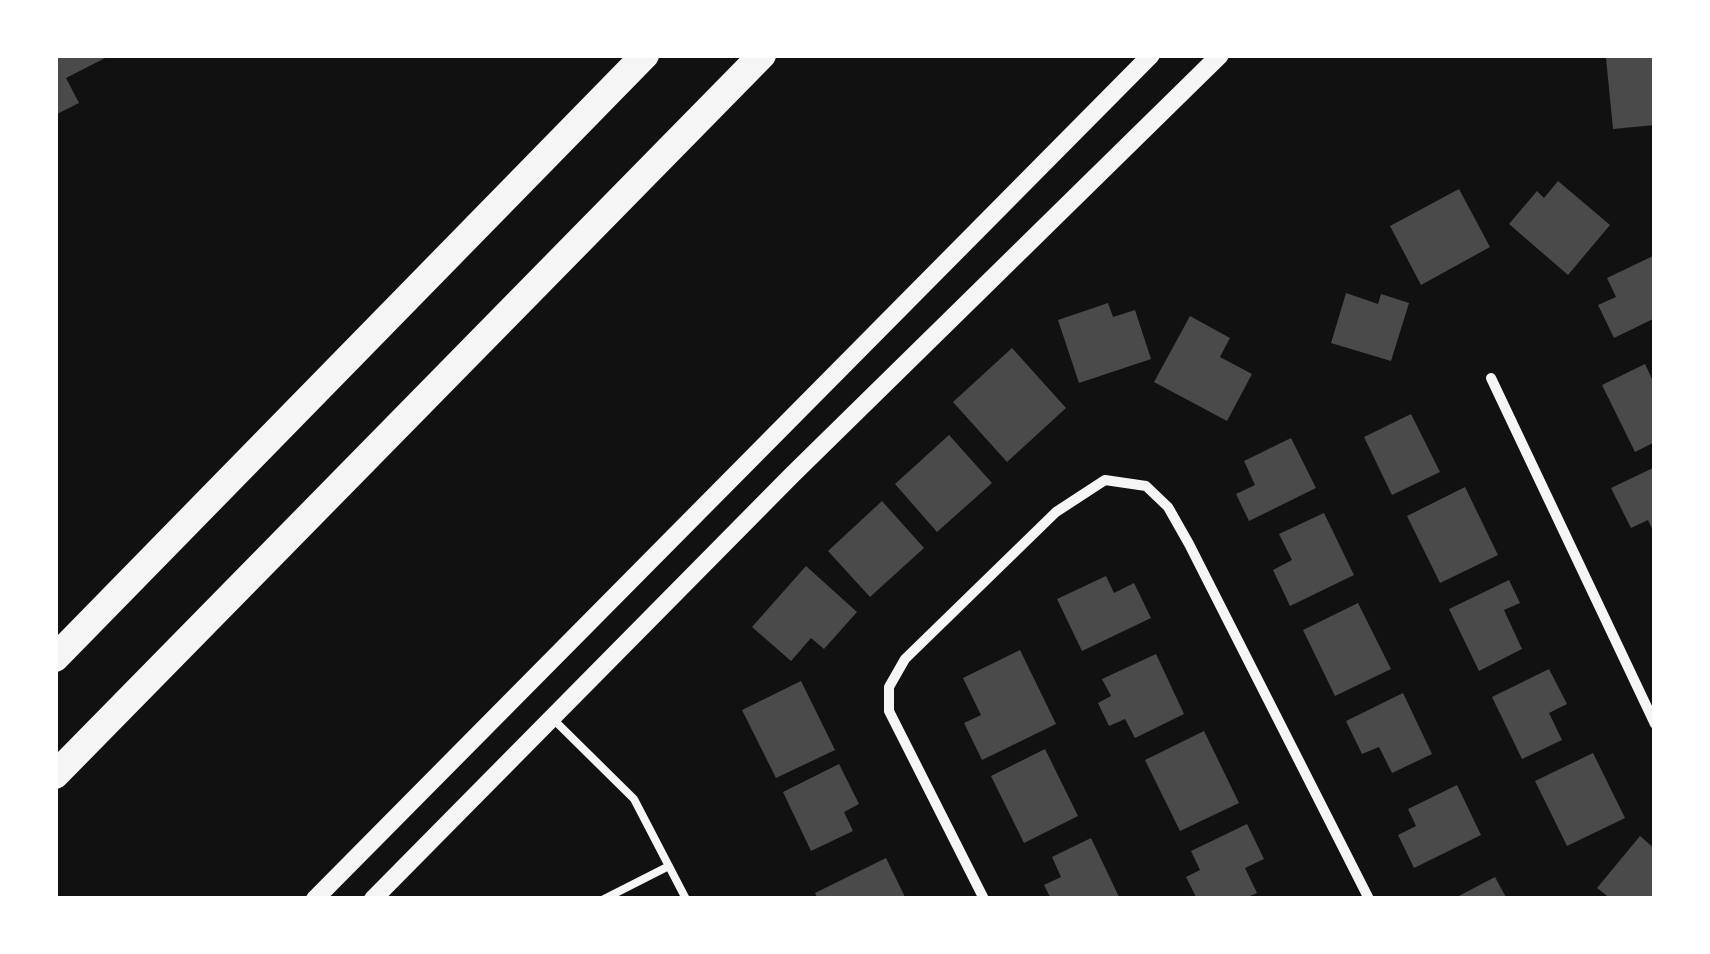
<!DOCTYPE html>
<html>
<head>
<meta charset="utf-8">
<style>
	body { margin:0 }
	#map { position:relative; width:1710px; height:954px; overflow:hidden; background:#111; font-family:Montserrat,sans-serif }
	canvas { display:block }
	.frame { position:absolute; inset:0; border:58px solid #fff; pointer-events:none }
</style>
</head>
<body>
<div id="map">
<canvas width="1710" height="954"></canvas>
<div class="frame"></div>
</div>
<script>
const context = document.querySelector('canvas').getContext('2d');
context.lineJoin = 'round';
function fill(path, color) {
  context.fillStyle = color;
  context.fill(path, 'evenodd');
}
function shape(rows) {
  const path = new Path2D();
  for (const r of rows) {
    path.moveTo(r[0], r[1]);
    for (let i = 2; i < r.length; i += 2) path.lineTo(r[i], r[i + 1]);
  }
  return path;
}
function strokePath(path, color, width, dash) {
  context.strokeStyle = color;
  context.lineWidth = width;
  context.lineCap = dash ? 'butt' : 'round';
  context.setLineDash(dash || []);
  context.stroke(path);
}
fill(shape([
	[55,55,111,55,66,78,79,103,55,115],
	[1641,55,1655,55,1655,125,1613,129,1606,58],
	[1558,181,1610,225,1568,275,1509,224,1537,191,1544,198],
	[1459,189,1490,247,1421,285,1390,226],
	[1655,255,1655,318,1614,338,1598,305,1616,297,1607,278],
	[1346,293,1378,304,1381,294,1409,303,1391,361,1331,343],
	[1108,303,1113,317,1135,310,1151,359,1079,383,1058,320],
	[1190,316,1230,338,1220,357,1252,374,1227,421,1154,382],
	[1012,348,1066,408,1007,462,953,402],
	[1645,364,1655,385,1655,442,1635,452,1602,385],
	[1411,414,1440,472,1392,495,1364,437],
	[949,435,992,483,937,532,895,484],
	[1291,438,1316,488,1249,521,1236,494,1255,485,1244,461],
	[1655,467,1655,535,1648,520,1631,528,1611,488],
	[1465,487,1498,555,1440,583,1407,516],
	[882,501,924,548,870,597,828,551],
	[1324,513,1354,575,1290,606,1273,570,1292,560,1279,534],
	[806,566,857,612,824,649,811,638,791,661,752,627],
	[1106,576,1114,593,1134,583,1151,618,1082,651,1057,599],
	[1509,580,1520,603,1504,610,1522,649,1479,671,1449,609],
	[1358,603,1391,669,1335,696,1303,630],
	[1020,650,1056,724,982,760,964,723,981,715,963,678],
	[1156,654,1184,714,1135,738,1125,719,1109,726,1098,703,1111,696,1102,679],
	[1549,669,1567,704,1549,713,1562,740,1522,759,1492,697],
	[801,681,835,750,776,778,742,710],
	[1403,693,1432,754,1392,773,1379,747,1362,754,1346,721],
	[1204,731,1239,803,1180,831,1145,760],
	[1045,749,1078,816,1024,843,991,776],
	[1593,753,1625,818,1567,846,1535,781],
	[839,764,859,804,844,812,853,831,811,851,783,792],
	[1457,785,1481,835,1414,868,1398,835,1416,826,1408,809],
	[1247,824,1264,859,1245,868,1257,893,1243,899,1197,899,1186,877,1200,870,1191,851],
	[1640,836,1655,849,1655,899,1611,899,1597,888],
	[1091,838,1120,899,1051,899,1044,885,1061,877,1052,857],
	[886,858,905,897,901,899,818,899,815,893],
	[1495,877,1507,899,1453,899]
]), '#4a4a4a');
strokePath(shape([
	[552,718,634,799,686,899],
	[604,899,669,866]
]), '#f5f5f5', 8);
strokePath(shape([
	[1491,378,1655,724],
	[984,899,889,711,889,687,905,659,1056,512,1105,480,1146,486,1168,507,1189,544,1369,899]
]), '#f5f5f5', 10);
strokePath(shape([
	[315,899,1151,55],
	[373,899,792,475,1220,55]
]), '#f5f5f5', 18);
strokePath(shape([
	[55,658,645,55],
	[55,775,762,55]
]), '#f5f5f5', 28);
</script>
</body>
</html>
